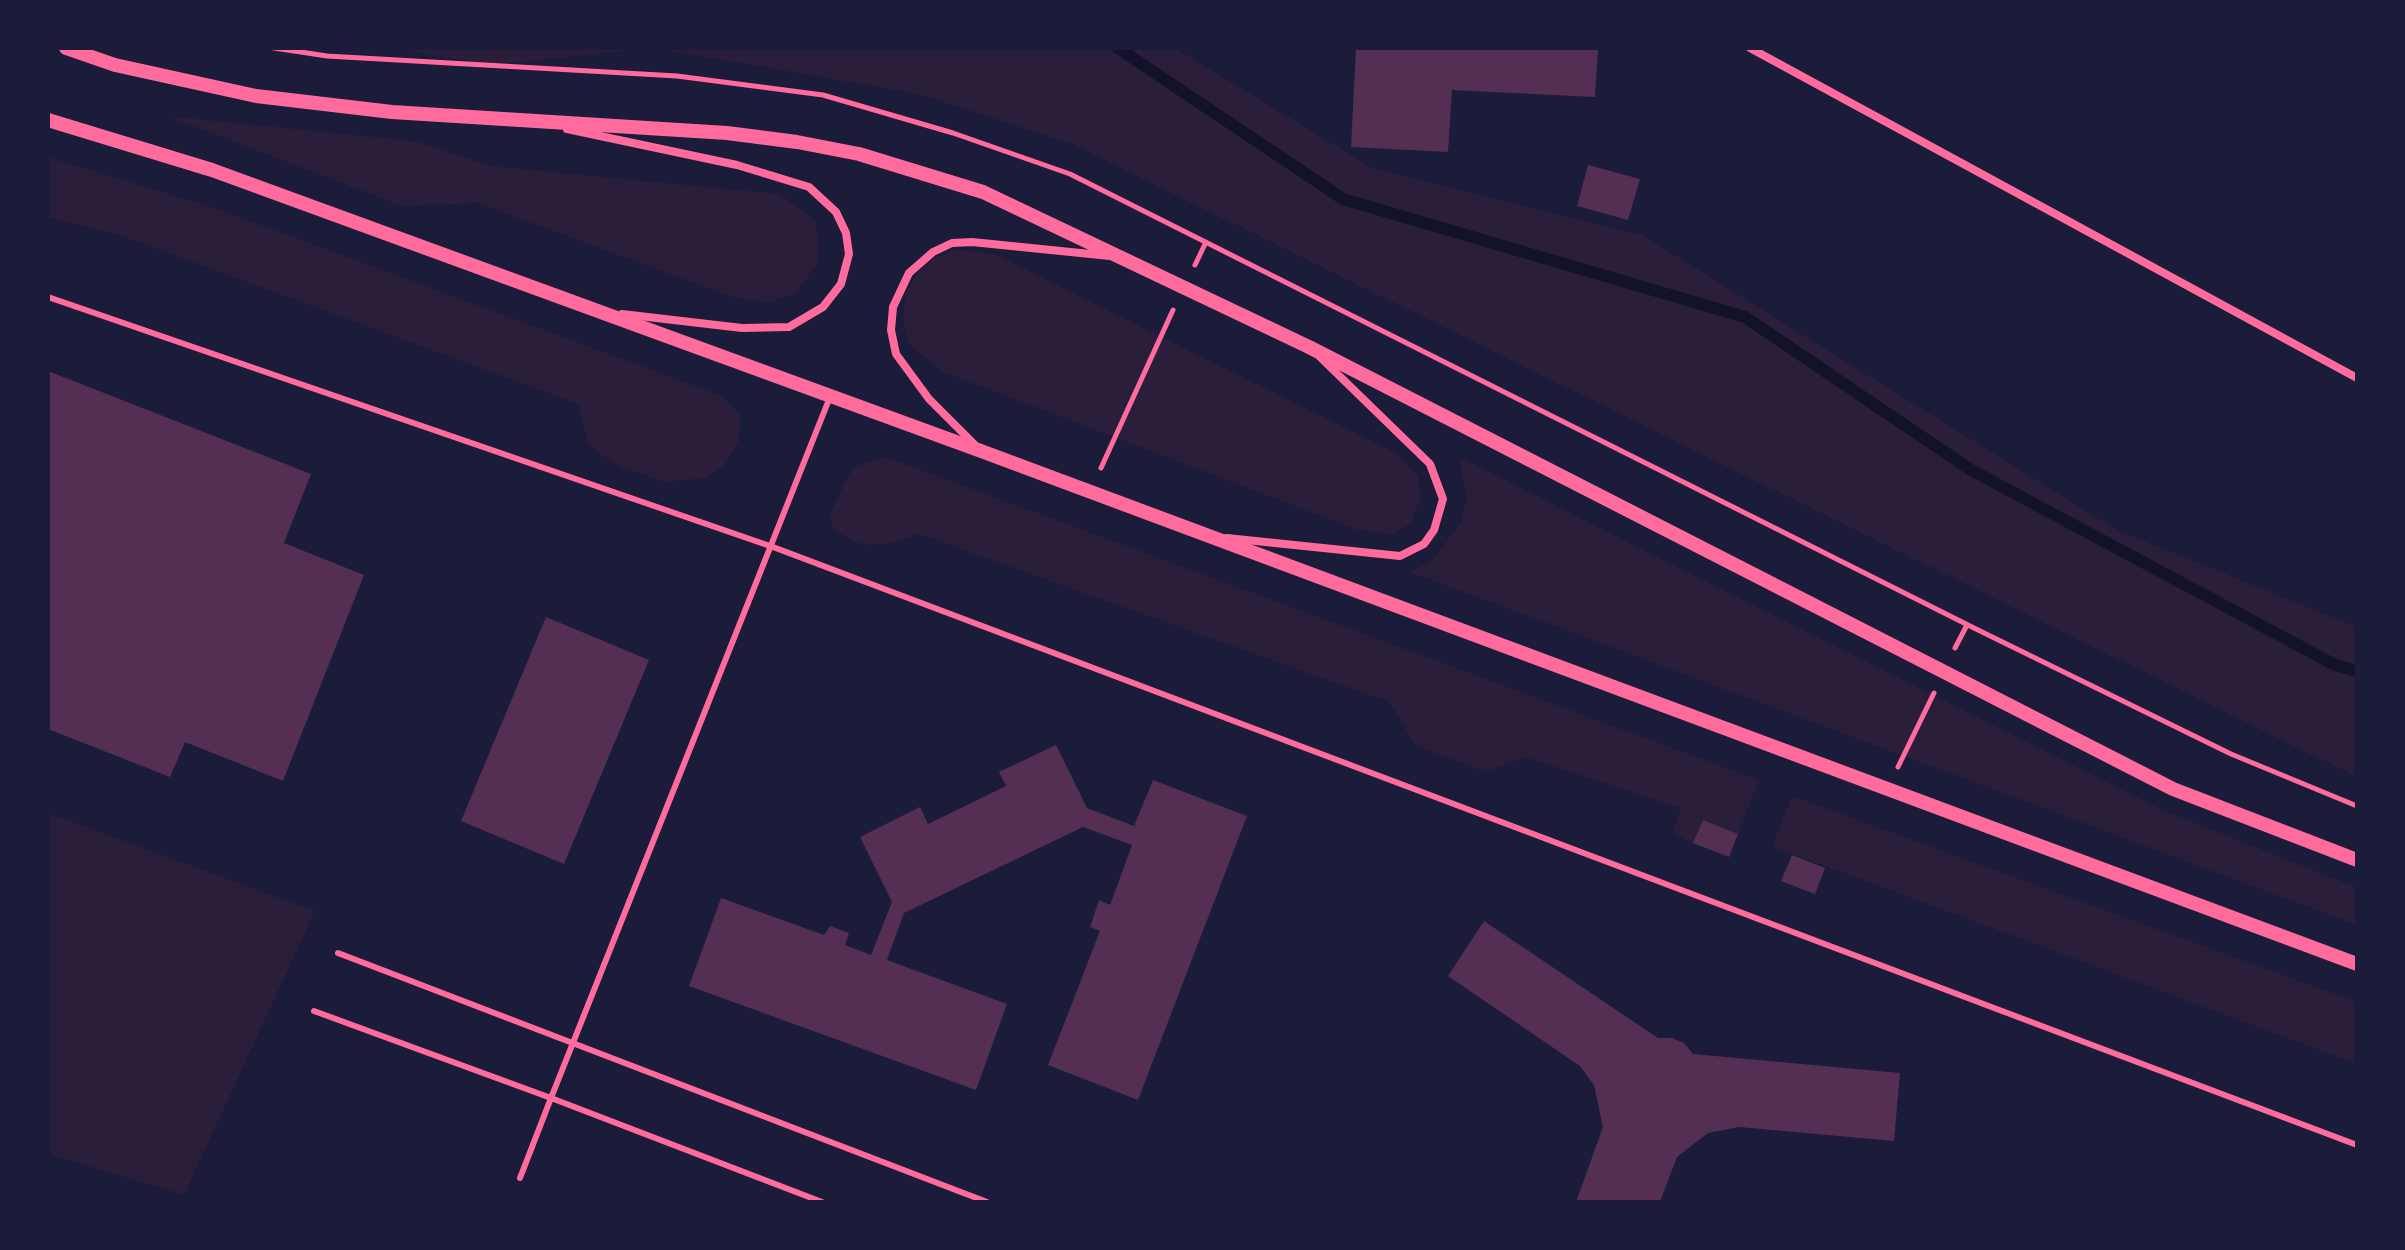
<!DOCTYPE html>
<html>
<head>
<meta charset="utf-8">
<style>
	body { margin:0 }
	#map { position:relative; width:2405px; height:1250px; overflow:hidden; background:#1b1b3a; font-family:Montserrat,sans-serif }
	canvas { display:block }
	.frame { position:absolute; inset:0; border:50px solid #1b1b3a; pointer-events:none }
</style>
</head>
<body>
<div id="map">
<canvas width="2405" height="1250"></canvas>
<div class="frame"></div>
</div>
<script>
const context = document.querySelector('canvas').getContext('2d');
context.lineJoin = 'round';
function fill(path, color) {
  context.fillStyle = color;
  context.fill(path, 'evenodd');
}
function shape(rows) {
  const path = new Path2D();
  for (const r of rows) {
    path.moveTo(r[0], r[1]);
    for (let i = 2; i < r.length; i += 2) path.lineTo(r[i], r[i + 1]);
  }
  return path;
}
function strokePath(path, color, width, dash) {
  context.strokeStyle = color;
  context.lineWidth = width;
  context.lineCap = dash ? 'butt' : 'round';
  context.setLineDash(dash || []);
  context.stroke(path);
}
fill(shape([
	[394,48,650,48,492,65],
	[654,48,1175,48,1374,169,1642,235,2117,530,2357,627,2357,777,1072,144,919,94],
	[167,116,414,141,491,166,780,194,816,221,819,261,797,292,769,303,732,297,478,203,402,206],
	[48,157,218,209,725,397,740,415,739,441,725,464,707,478,664,482,619,466,589,446,578,404,125,237,48,217],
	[956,250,996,254,1399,455,1418,476,1421,497,1410,524,1393,534,1358,530,941,371,908,343,903,319,905,294,918,273,933,259],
	[886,457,1759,780,1738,834,1703,820,1693,843,1672,833,1681,808,1525,757,1485,772,1415,745,1389,702,919,534,888,544,863,545,846,537,833,529,830,514,848,476,856,466],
	[1459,457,2158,808,2357,888,2357,925,1410,572,1432,561,1461,522,1467,498],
	[1792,796,2357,1002,2357,1064,1772,846],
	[48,813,315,911,184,1195,48,1154]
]), '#2a1e3b');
strokePath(shape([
	[1118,48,1343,199,1745,317,1971,470,2335,665,2357,671]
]), '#12122b', 12);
fill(shape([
	[1356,48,1598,48,1595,97,1452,90,1448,152,1351,147],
	[1588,165,1640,179,1628,220,1577,206],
	[48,371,311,474,284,543,364,575,283,781,185,742,170,777,48,729],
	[546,617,649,660,564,864,461,821],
	[1056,745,1087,808,1134,826,1153,780,1247,816,1138,1100,1048,1065,1100,931,1090,927,1099,900,1110,905,1132,845,1083,827,904,913,887,960,1007,1004,976,1090,689,986,721,898,824,935,830,926,849,933,845,945,871,955,892,902,860,837,920,807,928,824,1006,786,999,772],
	[1703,820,1738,834,1729,857,1693,843],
	[1792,855,1825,868,1815,894,1781,881],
	[1484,921,1658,1038,1672,1038,1684,1043,1693,1054,1900,1073,1894,1141,1739,1127,1708,1133,1677,1157,1660,1202,1576,1202,1603,1127,1594,1085,1580,1066,1448,976]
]), '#542f53');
strokePath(shape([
	[274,48,327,56,677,76,823,95,953,133,1070,174,1976,629,2231,754,2357,806],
	[1195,265,1206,242],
	[1101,468,1173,310],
	[1955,648,1967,625],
	[1898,767,1934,693]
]), '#ff6b9d', 5);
strokePath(shape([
	[48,297,773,547,2357,1145],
	[338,953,987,1202],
	[314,1011,551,1098,520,1178],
	[822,1202,551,1098,830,397]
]), '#ff6b9d', 6);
strokePath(shape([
	[1750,48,2357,378],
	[567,129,737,165,809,187,836,212,846,233,849,254,841,284,823,307,789,327,742,328,622,314],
	[975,445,929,399,896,354,891,330,893,307,909,273,933,252,952,243,972,242,1110,256],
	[1227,538,1400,556,1424,544,1434,530,1443,499,1430,464,1320,357]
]), '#ff6b9d', 8);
strokePath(shape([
	[66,48,115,65,256,96,392,112,727,133,797,142,859,154,983,192,1309,347,2173,789,2357,860],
	[48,120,212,170,981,451,2357,964]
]), '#ff6b9d', 14);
</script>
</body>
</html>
